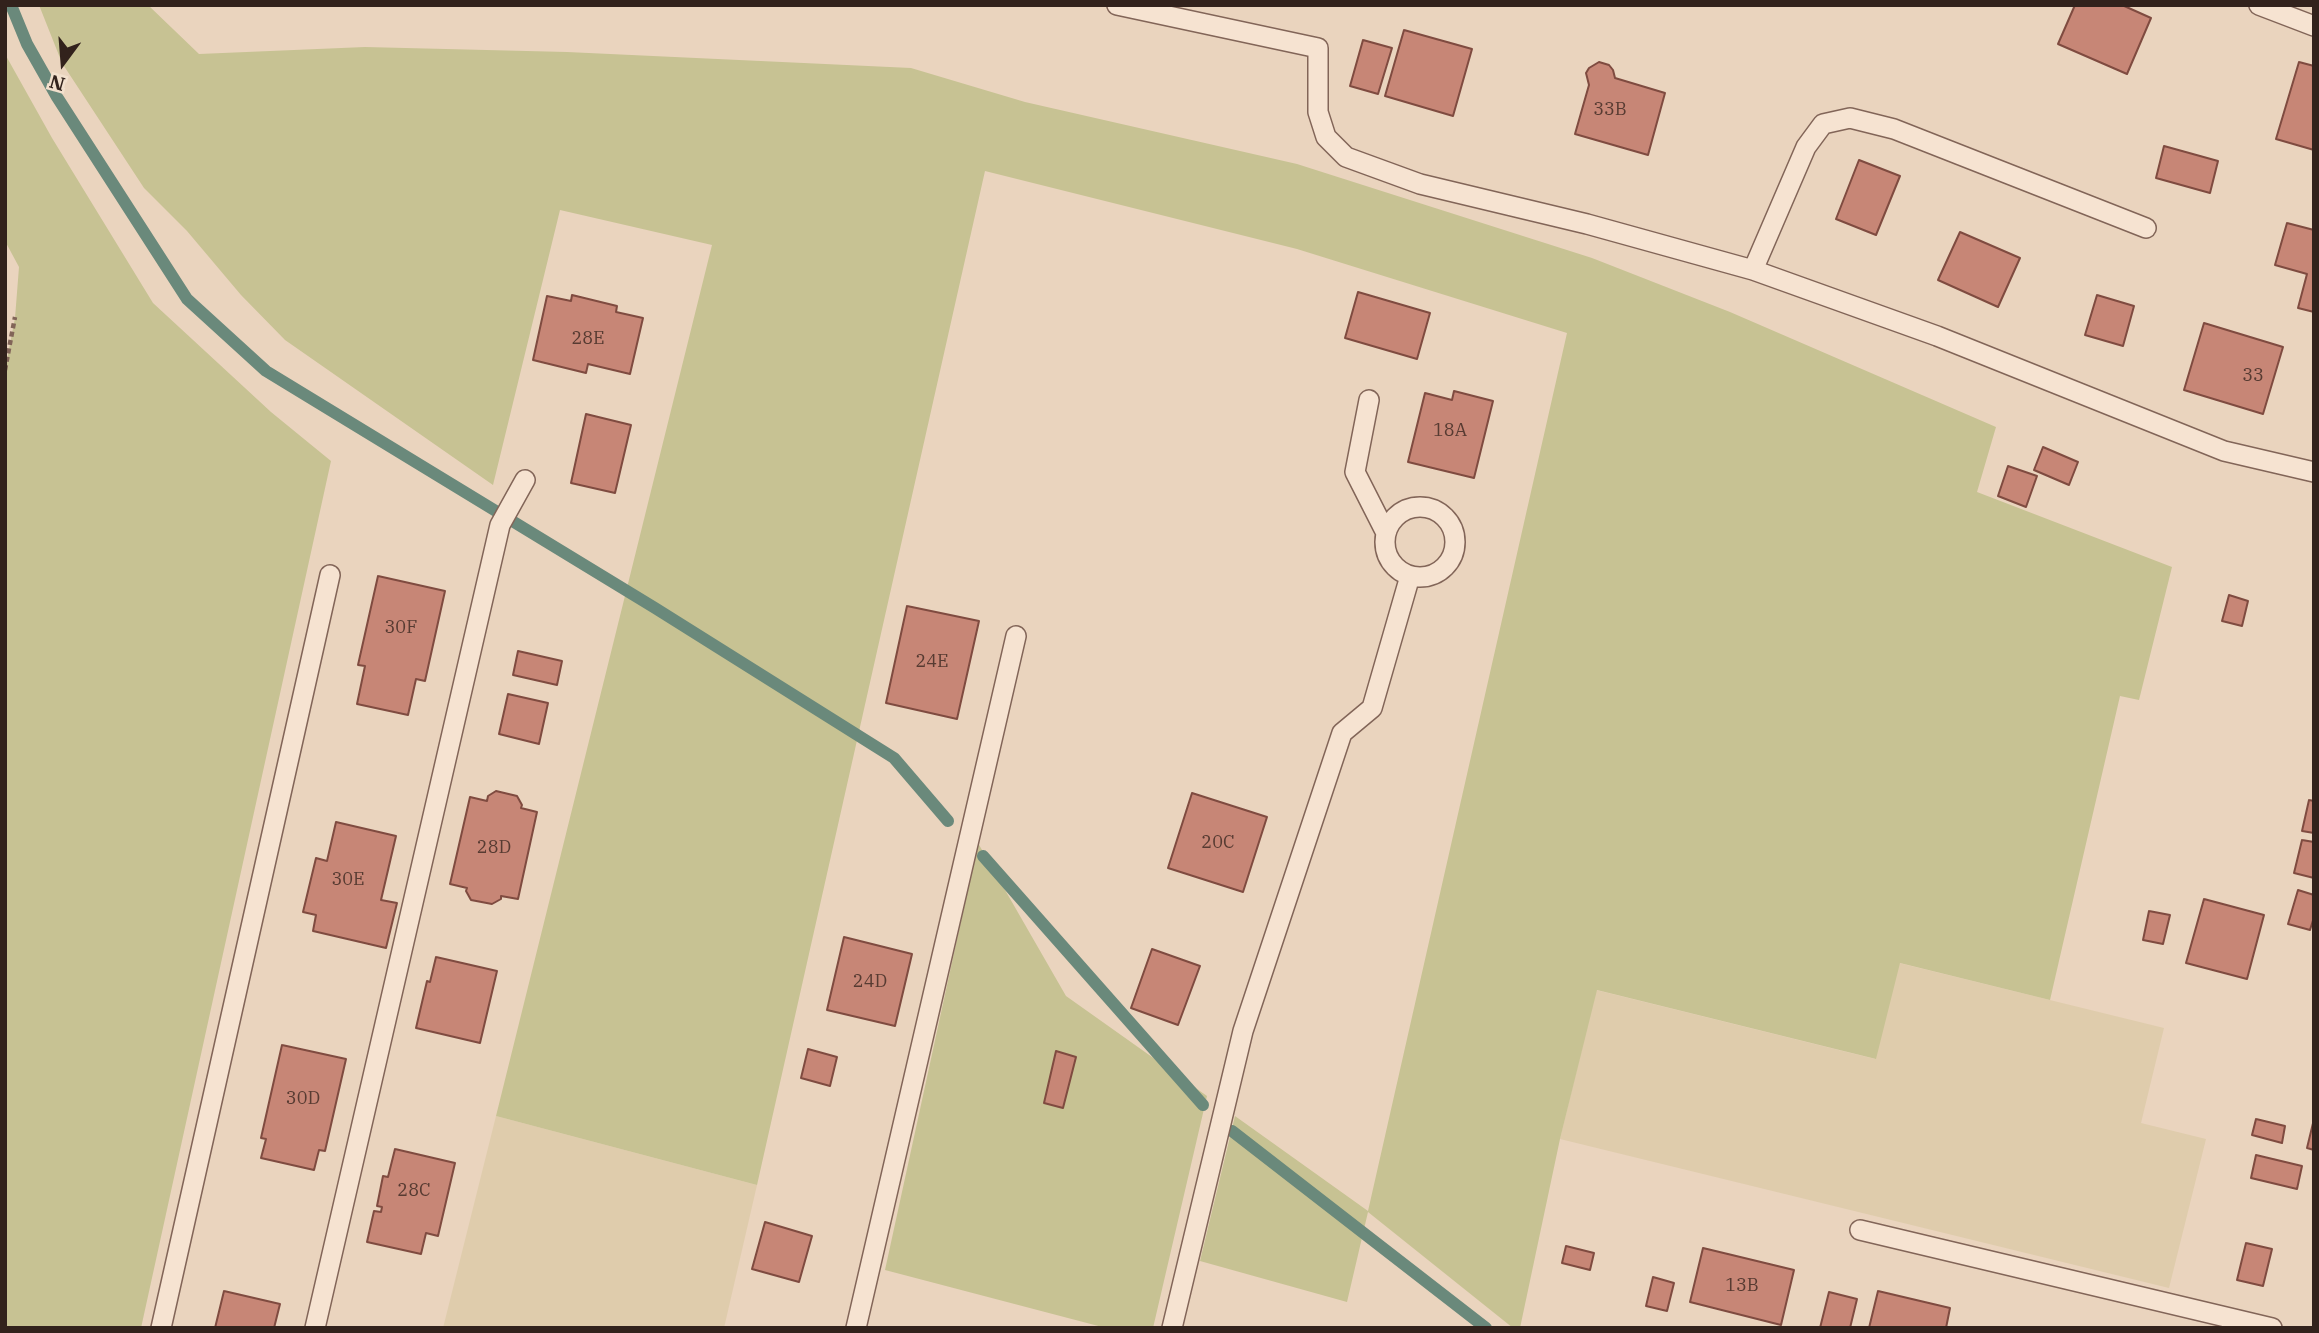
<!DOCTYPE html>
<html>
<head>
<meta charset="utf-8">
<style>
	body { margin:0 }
	#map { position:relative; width:2319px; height:1333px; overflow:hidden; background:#ead4be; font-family:"IBM Plex Serif",serif }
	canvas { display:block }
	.frame { position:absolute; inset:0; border:7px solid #32221c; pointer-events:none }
	.north { position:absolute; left:28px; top:28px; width:70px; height:70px; -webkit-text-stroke:5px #f2e0cd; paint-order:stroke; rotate:196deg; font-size:19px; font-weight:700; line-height:28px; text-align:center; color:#32221c }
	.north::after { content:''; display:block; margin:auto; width:24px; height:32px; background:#32221c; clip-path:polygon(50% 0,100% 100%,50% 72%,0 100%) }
</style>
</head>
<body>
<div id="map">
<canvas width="2319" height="1333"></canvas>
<div class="frame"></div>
<div class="north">N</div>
</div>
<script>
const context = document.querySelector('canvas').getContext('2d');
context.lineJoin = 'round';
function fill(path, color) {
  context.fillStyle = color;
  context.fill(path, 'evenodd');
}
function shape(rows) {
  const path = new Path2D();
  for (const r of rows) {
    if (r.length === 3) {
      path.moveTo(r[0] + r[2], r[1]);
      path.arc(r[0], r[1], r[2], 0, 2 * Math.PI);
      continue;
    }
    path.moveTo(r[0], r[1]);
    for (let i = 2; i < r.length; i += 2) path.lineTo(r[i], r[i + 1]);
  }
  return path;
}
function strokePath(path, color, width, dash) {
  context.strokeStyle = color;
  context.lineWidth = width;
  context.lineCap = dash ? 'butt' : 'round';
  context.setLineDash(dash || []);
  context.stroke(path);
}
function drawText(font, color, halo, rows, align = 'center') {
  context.font = font + ' "IBM Plex Serif",serif';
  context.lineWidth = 7;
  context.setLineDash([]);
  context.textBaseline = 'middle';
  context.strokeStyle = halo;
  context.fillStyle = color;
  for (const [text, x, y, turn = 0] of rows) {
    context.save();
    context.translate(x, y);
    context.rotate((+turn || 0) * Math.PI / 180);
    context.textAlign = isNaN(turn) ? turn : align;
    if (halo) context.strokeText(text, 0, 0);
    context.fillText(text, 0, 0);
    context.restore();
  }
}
fill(shape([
	[1899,963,2164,1028,2141,1123,2206,1139,2169,1288,1560,1139,1596,990,1875,1059],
	[496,1116,757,1185,724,1328,443,1328]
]), '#dfccac');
fill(shape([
	[39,5,148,5,199,54,365,47,567,52,911,68,1025,102,1297,164,1592,258,1730,312,1996,427,1977,492,2172,567,2139,700,2120,696,2050,1000,1900,963,1876,1059,1597,990,1560,1139,1520,1328,1513,1328,1368,1212,1347,1302,1200,1261,1235,1116,1368,1211,1567,333,1297,249,985,171,757,1185,496,1116,712,245,560,210,493,485,285,340,241,295,187,231,144,188,62,63],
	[5,54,52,138,153,303,271,412,331,461,141,1328,5,1328,5,370,15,318,19,267,5,241],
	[978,843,1066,996,1207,1096,1153,1328,1106,1328,885,1270]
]), '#c7c293');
strokePath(shape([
	[11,5,27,44,57,97,187,299,266,371,655,608,894,758,948,821],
	[983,856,1203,1105],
	[1232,1131,1486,1328]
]), '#6a897b', 12);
const building = shape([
	[2075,5,2122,5,2151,18,2127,74,2058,44,2075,5],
	[1404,30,1472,49,1453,116,1385,96,1404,30],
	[1363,40,1392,48,1378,94,1350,86,1363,40],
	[1599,62,1609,65,1613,70,1615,78,1665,93,1648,155,1575,134,1589,85,1586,73,1589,68,1599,62],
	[2299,62,2314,66,2314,150,2276,139,2299,62],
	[2164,146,2218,161,2210,193,2156,178,2164,146],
	[1859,160,1900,176,1876,235,1836,219,1859,160],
	[2287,223,2314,230,2314,312,2298,308,2307,274,2275,265,2287,223],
	[1960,232,2020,258,1998,307,1938,280,1960,232],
	[1358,292,1430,313,1417,359,1345,338,1358,292],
	[572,295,617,306,616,312,643,318,630,374,588,364,586,373,533,360,547,296,571,301,572,295],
	[2097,295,2134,306,2123,346,2085,335,2097,295],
	[2204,323,2283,347,2263,414,2184,390,2204,323],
	[1454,391,1493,401,1474,478,1408,462,1425,393,1452,400,1454,391],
	[586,414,631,425,615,493,571,483,586,414],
	[2043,447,2078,462,2069,485,2034,470,2043,447],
	[2008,466,2037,476,2026,507,1998,496,2008,466],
	[378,576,445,591,425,681,416,679,408,715,357,704,365,666,358,665,378,576],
	[2229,595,2248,601,2242,626,2222,621,2229,595],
	[907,606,979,621,957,719,886,703,907,606],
	[518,651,562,661,557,685,513,675,518,651],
	[508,694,548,703,539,744,499,734,508,694],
	[496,791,517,796,522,805,521,808,537,812,518,899,501,896,501,899,492,904,471,900,466,891,467,888,450,884,470,797,487,801,488,796,496,791],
	[1192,793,1267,817,1243,892,1168,868,1192,793],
	[2309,800,2314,801,2314,833,2302,831,2309,800],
	[336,822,396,836,381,900,397,903,386,948,313,931,316,915,303,912,316,858,327,861,336,822],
	[2302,840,2314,842,2314,878,2294,873,2302,840],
	[2298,890,2314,895,2314,917,2310,930,2288,924,2298,890],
	[2204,899,2264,915,2247,979,2186,963,2204,899],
	[2149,911,2170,915,2163,944,2143,940,2149,911],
	[844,937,912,954,895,1026,827,1010,844,937],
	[1152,949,1200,966,1178,1025,1131,1008,1152,949],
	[436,957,497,971,480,1043,416,1028,427,981,430,982,436,957],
	[282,1045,346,1059,325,1151,319,1150,314,1170,261,1158,266,1139,261,1138,282,1045],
	[808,1049,837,1057,830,1086,801,1078,808,1049],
	[1056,1051,1076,1057,1063,1108,1044,1103,1056,1051],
	[2256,1119,2285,1126,2282,1143,2252,1135,2256,1119],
	[2314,1119,2314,1150,2307,1148,2314,1119],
	[395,1149,455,1163,438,1236,426,1233,421,1254,367,1242,374,1211,381,1212,382,1207,377,1206,383,1176,388,1177,395,1149],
	[2256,1155,2302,1166,2297,1189,2251,1178,2256,1155],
	[765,1222,812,1236,799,1282,752,1269,765,1222],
	[2246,1243,2272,1249,2263,1286,2237,1280,2246,1243],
	[1566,1246,1594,1253,1590,1270,1562,1263,1566,1246],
	[1703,1248,1794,1270,1781,1325,1690,1302,1703,1248],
	[1653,1277,1674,1283,1667,1311,1646,1306,1653,1277],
	[224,1291,280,1304,274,1328,215,1328,224,1291],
	[1878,1291,1950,1308,1946,1328,1869,1328,1878,1291],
	[1829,1292,1857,1299,1850,1328,1820,1328,1829,1292]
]);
fill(building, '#c78676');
strokePath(building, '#7f4b40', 2);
const service = shape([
	[1117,5,1318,48,1318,112,1326,137,1346,157,1420,184,1587,224,1753,270,1937,336,2224,451,2314,472],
	[2259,5,2314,26],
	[1753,270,1806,147,1823,124,1850,118,1894,129,2146,228],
	[1369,400,1355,472,1386,533],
	[1420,542,35],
	[1860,1230,2272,1328],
	[161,1328,330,575],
	[315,1328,500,525,525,480],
	[856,1328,1016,636],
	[1172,1328,1243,1031,1342,733,1372,708,1410,576]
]);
strokePath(service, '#826558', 22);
strokePath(shape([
	[5,370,15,317]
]), '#826558', 4.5, [5, 3.5]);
strokePath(service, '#f6e3d1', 19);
drawText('18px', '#573b32', null, [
	["33B",1610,110],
	["28E",588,339],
	["33",2253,376],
	["18A",1450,431],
	["30F",401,628],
	["24E",932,662],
	["20C",1218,843],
	["28D",494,848],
	["30E",348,880],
	["24D",870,982],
	["30D",303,1099],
	["28C",414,1191],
	["13B",1742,1286]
]);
</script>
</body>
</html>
